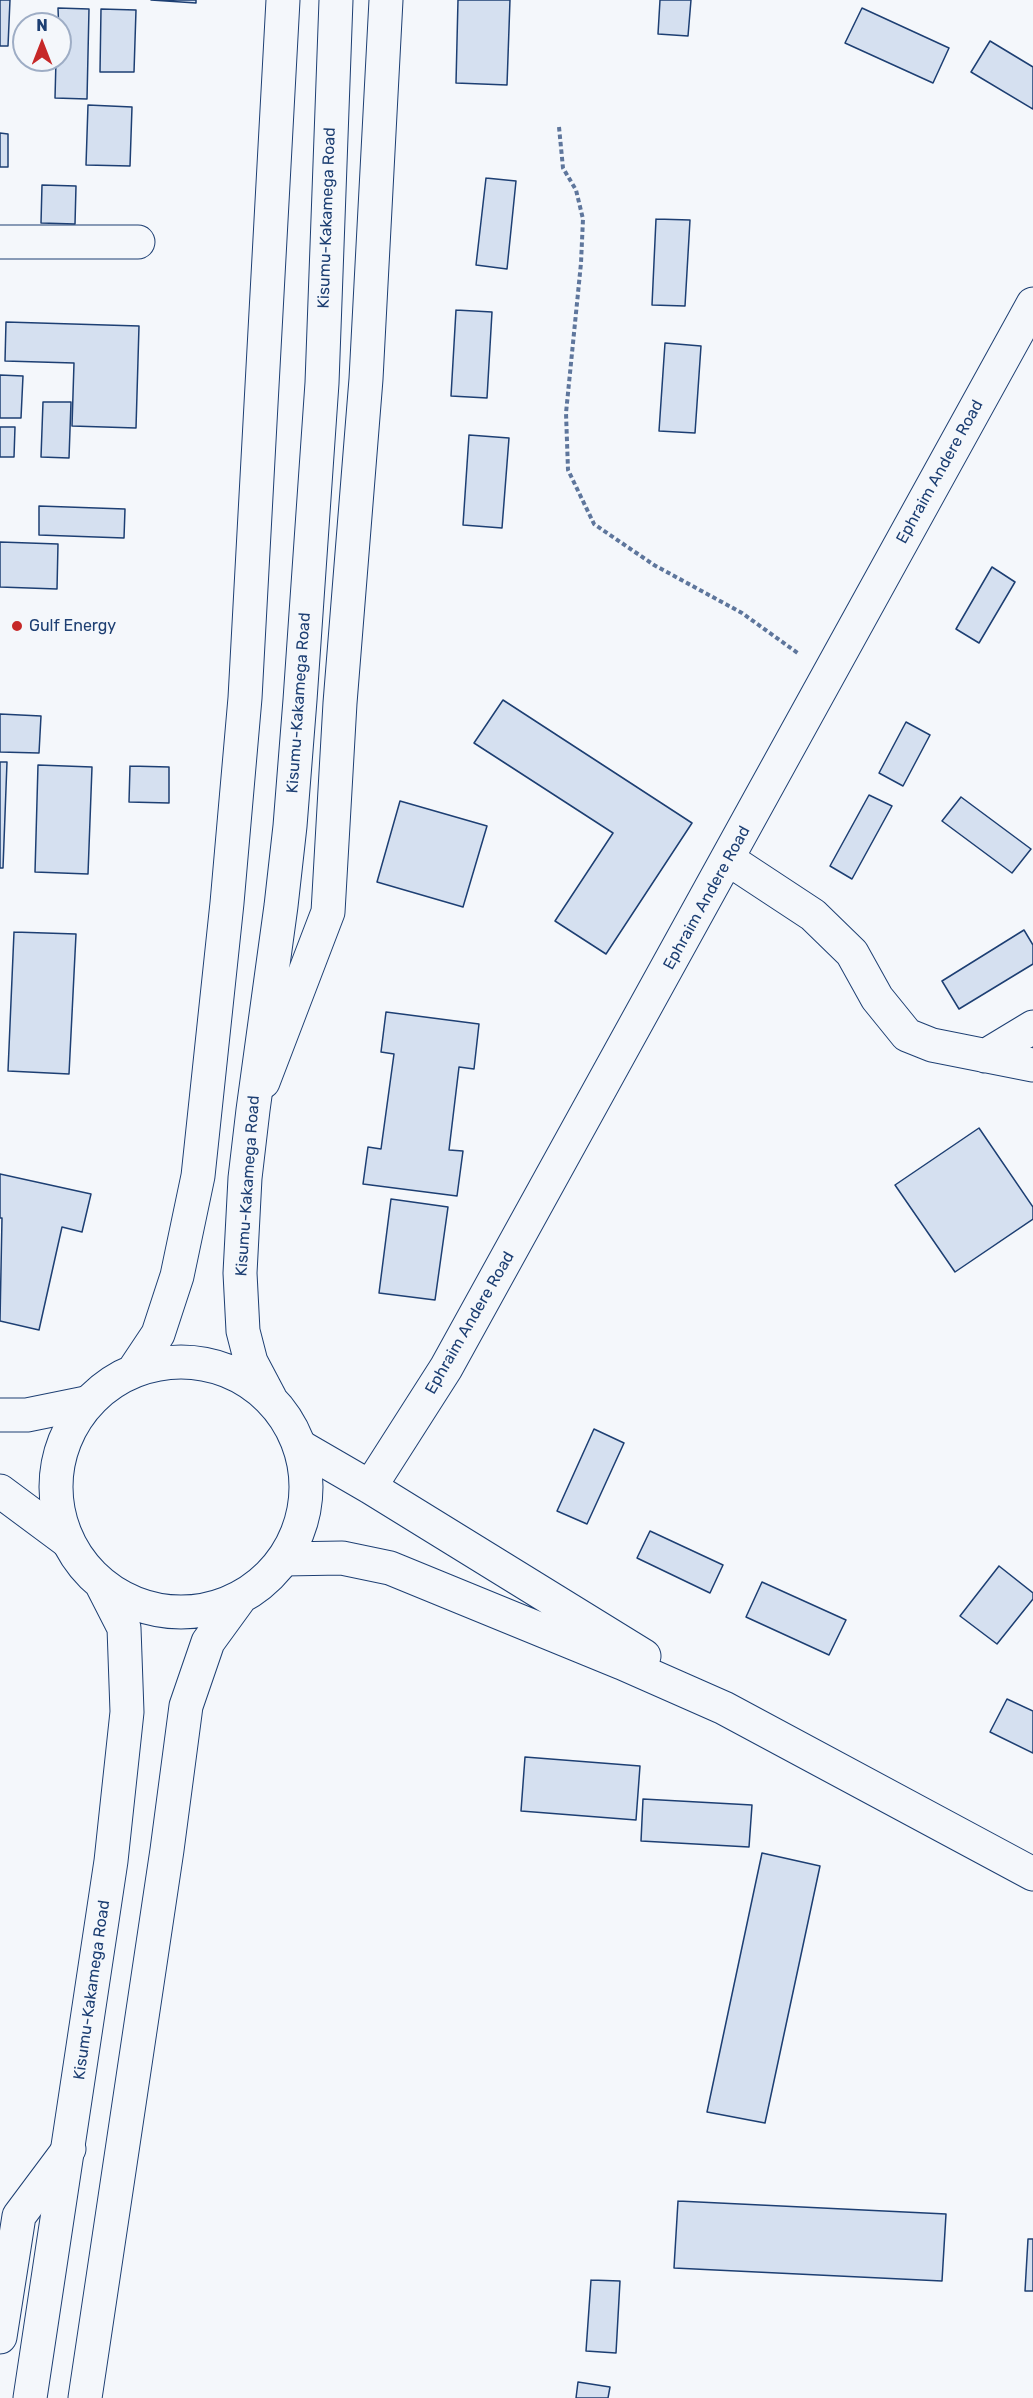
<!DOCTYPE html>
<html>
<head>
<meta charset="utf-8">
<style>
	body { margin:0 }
	#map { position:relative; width:1033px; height:2398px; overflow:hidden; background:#f4f7fb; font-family:Rubik,sans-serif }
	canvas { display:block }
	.north { position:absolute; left:12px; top:12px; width:60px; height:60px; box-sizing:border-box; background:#f4f7fb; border:2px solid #9eadc5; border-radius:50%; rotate:0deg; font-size:16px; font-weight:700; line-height:24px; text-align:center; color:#1d3f73 }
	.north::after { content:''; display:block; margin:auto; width:21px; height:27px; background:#c62828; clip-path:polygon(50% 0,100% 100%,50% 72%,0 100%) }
</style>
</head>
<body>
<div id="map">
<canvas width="1033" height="2398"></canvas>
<div class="north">N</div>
</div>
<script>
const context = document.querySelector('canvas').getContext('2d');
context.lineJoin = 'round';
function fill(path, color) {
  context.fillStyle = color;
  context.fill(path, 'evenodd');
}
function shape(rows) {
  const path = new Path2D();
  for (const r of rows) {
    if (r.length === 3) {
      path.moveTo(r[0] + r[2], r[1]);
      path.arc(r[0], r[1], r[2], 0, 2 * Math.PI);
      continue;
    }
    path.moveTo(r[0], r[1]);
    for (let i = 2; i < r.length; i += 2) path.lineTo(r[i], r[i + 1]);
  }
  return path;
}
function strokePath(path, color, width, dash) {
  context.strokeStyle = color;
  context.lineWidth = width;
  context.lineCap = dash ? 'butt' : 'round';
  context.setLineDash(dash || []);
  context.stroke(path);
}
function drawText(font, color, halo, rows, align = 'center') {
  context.font = font + ' Rubik,sans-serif';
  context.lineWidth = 4.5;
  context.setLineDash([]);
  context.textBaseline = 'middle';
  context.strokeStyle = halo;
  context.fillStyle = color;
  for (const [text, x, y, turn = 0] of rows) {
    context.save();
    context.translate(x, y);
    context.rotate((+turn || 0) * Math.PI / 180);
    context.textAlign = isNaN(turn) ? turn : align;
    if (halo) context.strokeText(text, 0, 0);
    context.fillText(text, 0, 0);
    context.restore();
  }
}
const building = shape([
	[0,0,10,0,8,46,0,46,0,0],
	[151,0,196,0,196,3,151,0],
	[458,0,510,0,507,85,456,83,458,0],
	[660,0,691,0,688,36,658,34,660,0],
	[58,8,89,9,87,99,55,98,56,60,60,60,58,8],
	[862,8,949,48,933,83,845,43,862,8],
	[101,9,136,10,134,72,100,72,101,9],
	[990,41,1033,67,1033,109,971,72,990,41],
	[88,105,132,107,130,166,86,165,88,105],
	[0,133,8,134,8,167,0,167,0,133],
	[486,178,516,181,507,269,476,265,486,178],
	[42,185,76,186,75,224,41,223,42,185],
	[656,219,690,220,685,306,652,305,656,219],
	[456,310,492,312,487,398,451,396,456,310],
	[6,322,139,326,136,428,72,426,74,363,5,361,6,322],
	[665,343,701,346,695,433,659,431,665,343],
	[0,375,23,376,21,418,0,418,0,375],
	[43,402,71,402,69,458,41,457,43,402],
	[0,427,15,427,14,457,0,457,0,427],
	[469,435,509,438,502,528,463,525,469,435],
	[39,506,125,509,124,538,39,535,39,506],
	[0,542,58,544,57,589,0,587,0,542],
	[992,567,1015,582,979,643,956,629,992,567],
	[503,700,692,823,606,954,555,921,613,833,474,743,503,700],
	[0,714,41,716,39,753,0,752,0,714],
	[906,722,930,735,903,786,879,773,906,722],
	[0,762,7,762,3,868,0,868,0,762],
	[38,765,92,767,88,874,35,872,38,765],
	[130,766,169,767,169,803,129,802,130,766],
	[869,795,892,806,852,879,830,866,869,795],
	[961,797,1031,849,1012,873,942,821,961,797],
	[400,801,487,826,463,907,377,882,400,801],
	[1024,930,1033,945,1033,964,959,1009,942,981,1024,930],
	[14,932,76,934,69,1074,8,1071,14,932],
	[386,1012,479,1024,474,1069,459,1067,449,1150,463,1151,457,1196,363,1184,368,1147,381,1149,394,1054,381,1052,386,1012],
	[979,1128,1033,1207,1033,1219,955,1272,895,1185,979,1128],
	[0,1174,91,1194,82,1232,62,1227,39,1330,0,1321,2,1218,0,1218,0,1174],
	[391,1199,448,1207,435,1300,379,1293,391,1199],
	[594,1429,624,1443,587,1524,557,1511,594,1429],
	[650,1531,723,1565,710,1593,637,1558,650,1531],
	[999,1566,1033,1593,1033,1599,997,1644,960,1616,999,1566],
	[762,1582,846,1620,829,1655,746,1617,762,1582],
	[1007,1699,1033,1711,1033,1753,990,1732,1007,1699],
	[525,1757,640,1766,636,1820,521,1811,525,1757],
	[643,1799,752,1805,749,1847,641,1841,643,1799],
	[762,1853,820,1866,765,2123,707,2112,762,1853],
	[678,2201,946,2214,942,2281,674,2268,678,2201],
	[1028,2239,1033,2239,1033,2291,1025,2291,1028,2239],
	[591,2280,620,2281,616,2353,586,2351,591,2280],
	[578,2382,610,2387,608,2398,576,2398,578,2382]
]);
fill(building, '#d5e0f0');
strokePath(building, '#1d3f73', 1.5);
const minor = shape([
	[0,242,138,242],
	[728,859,813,915,852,953,877,998,907,1035,932,1045,1033,1065],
	[985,1056,1033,1027],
	[263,1082,328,912,340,703,366,379,386,0],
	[0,1415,27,1415,86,1403],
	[301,1447,370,1487,644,1656],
	[370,1487,446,1368,1033,304],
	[0,1491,66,1540],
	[284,1559,342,1558,390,1568,622,1663,724,1708,1033,1874],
	[0,2337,19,2216,69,2149]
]);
const highway = shape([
	[181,1487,125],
	[134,1370,158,1334,177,1276,198,1176,227,903,245,698,283,0],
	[270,1398,251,1362,243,1331,240,1273,245,1178,253,1110,281,906,290,826,300,700,322,383,336,0],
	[30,2398,111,1861,127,1712,124,1628,102,1585],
	[85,2398,167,1850,186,1706,208,1642,240,1598]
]);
strokePath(minor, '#1d3f73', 35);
strokePath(highway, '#1d3f73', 35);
strokePath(shape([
	[559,127,563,168,576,190,583,219,581,263,566,413,568,470,594,524,654,565,742,613,799,654]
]), '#5e769c', 4, [4.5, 3]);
strokePath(minor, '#f4f7fb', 33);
strokePath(highway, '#f4f7fb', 33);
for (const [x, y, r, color] of [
	[17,626,6,"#c62828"]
]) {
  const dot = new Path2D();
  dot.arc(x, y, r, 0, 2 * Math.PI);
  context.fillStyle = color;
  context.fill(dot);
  strokePath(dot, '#f4f7fb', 2);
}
drawText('16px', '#1d3f73', '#f4f7fb', [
	["Kisumu-Kakamega Road",327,218,-88],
	["Ephraim Andere Road",940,472,-61],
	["Kisumu-Kakamega Road",299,703,-86],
	["Ephraim Andere Road",707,898,-61],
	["Kisumu-Kakamega Road",248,1186,-86],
	["Ephraim Andere Road",470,1323,-60],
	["Kisumu-Kakamega Road",92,1990,-82]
]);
drawText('16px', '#1d3f73', '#f4f7fb', [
	["Gulf Energy",29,626]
], 'left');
</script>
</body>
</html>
